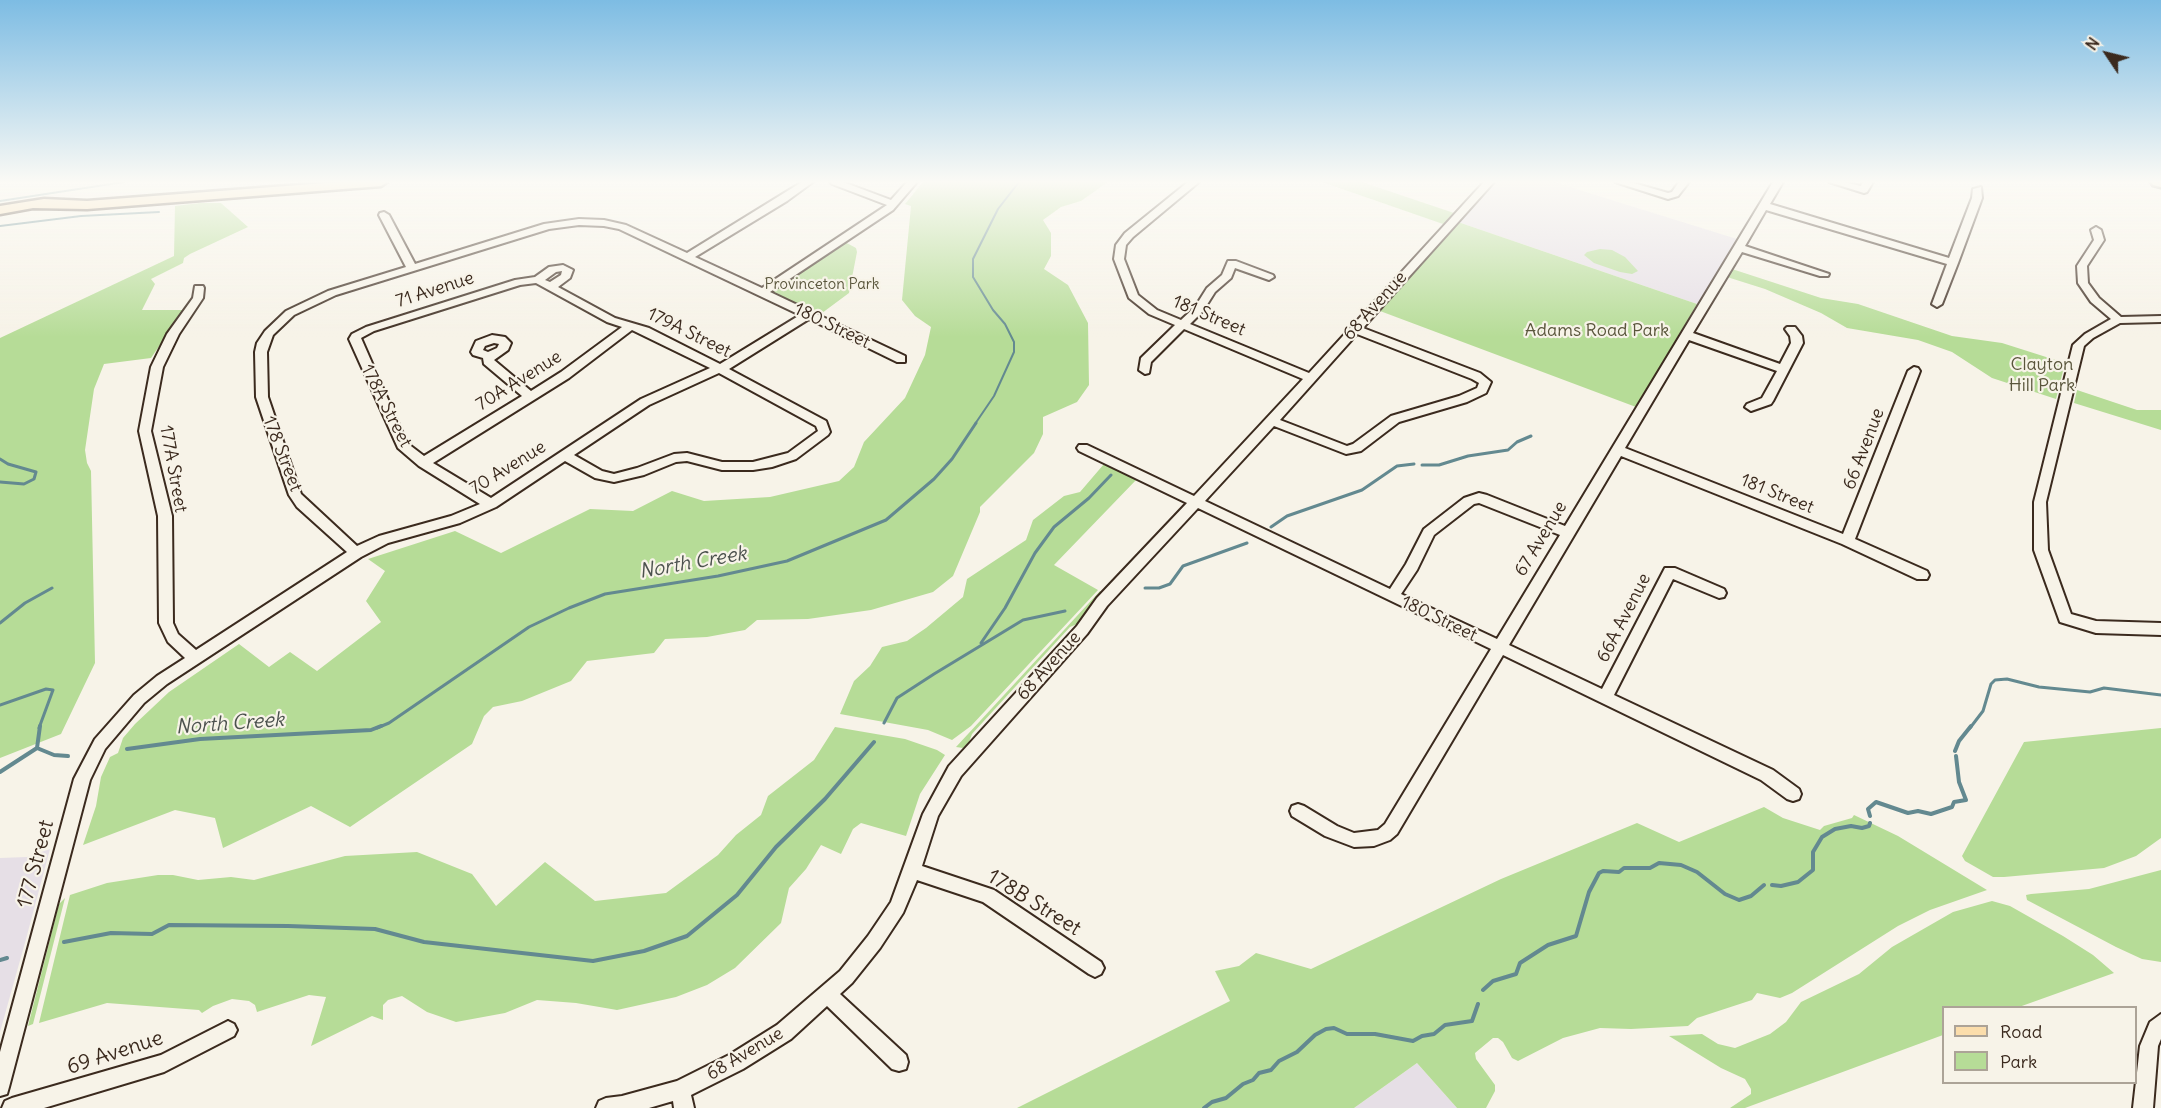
<!DOCTYPE html>
<html>
<head>
<meta charset="utf-8">
<style>
	body { margin:0 }
	#map { position:relative; width:2161px; height:1108px; overflow:hidden; background:#f7f3e8; font-family:Delius,sans-serif }
	canvas { display:block }
	.legend { position:absolute; left:1942px; top:1006px; width:195px; height:78px; box-sizing:border-box; background:#f7f3e8; border:2px solid #aca397; margin:0; padding:8px 10px; list-style:none; font-size:18px; color:#3b2a1e }
	.legend li { display:flex; align-items:center; gap:12px; height:30px }
	.legend b { width:30px; border:2px solid #aca397 }
	.north { position:absolute; left:2077px; top:24px; width:60px; height:60px; -webkit-text-stroke:4px #f7f3e8; paint-order:stroke; rotate:305deg; font-size:16px; font-weight:700; line-height:24px; text-align:center; color:#3b2a1e }
	.north::after { content:''; display:block; margin:auto; width:21px; height:27px; background:#3b2a1e; clip-path:polygon(50% 0,100% 100%,50% 72%,0 100%) }
</style>
</head>
<body>
<div id="map">
<canvas width="2161" height="1108"></canvas>
<ul class="legend">
<li><b style="height:8px;background:#fbddab"></b>Road</li>
<li><b style="height:16px;background:#b6dc97"></b>Park</li>
</ul>
<div class="north">N</div>
</div>
<script>
const context = document.querySelector('canvas').getContext('2d');
context.lineJoin = 'round';
function fill(path, color) {
  context.fillStyle = color;
  context.fill(path, 'evenodd');
}
function shape(rows) {
  const path = new Path2D();
  for (const r of rows) {
    path.moveTo(r[0], r[1]);
    for (let i = 2; i < r.length; i += 2) path.lineTo(r[i], r[i + 1]);
  }
  return path;
}
function strokePath(path, color, width, dash) {
  context.strokeStyle = color;
  context.lineWidth = width;
  context.lineCap = dash ? 'butt' : 'round';
  context.setLineDash(dash || []);
  context.stroke(path);
}
function drawText(font, color, halo, rows, align = 'center') {
  context.font = font + ' Delius,sans-serif';
  context.lineWidth = 4.5;
  context.setLineDash([]);
  context.textBaseline = 'middle';
  context.strokeStyle = halo;
  context.fillStyle = color;
  for (const [text, x, y, turn = 0] of rows) {
    context.save();
    context.translate(x, y);
    context.rotate((+turn || 0) * Math.PI / 180);
    context.textAlign = isNaN(turn) ? turn : align;
    if (halo) context.strokeText(text, 0, 0);
    context.fillText(text, 0, 0);
    context.restore();
  }
}
fill(shape([
	[1495,182,1554,182,1737,239,1737,242,1710,288,1706,290,1697,304,1458,222],
	[50,849,26,939,0,1032,0,858,27,857],
	[1417,1063,1457,1108,1354,1108]
]), '#e6dfe6');
fill(shape([
	[923,182,1108,182,1081,201,1061,207,1043,220,1051,233,1051,256,1044,269,1068,285,1088,323,1089,385,1077,402,1043,417,1043,434,1034,453,980,507,980,512,953,576,933,592,871,610,808,619,757,620,745,630,707,637,665,639,654,653,587,661,571,681,522,701,493,707,484,716,472,744,350,827,311,806,223,848,215,818,175,810,83,845,96,806,101,777,110,757,118,753,123,738,135,724,169,692,239,644,269,667,290,652,317,671,381,622,366,601,385,571,368,559,455,531,501,553,590,509,633,511,672,491,704,501,770,497,839,481,854,467,864,442,905,398,925,355,931,327,915,316,902,300,911,206,905,204],
	[1322,182,1362,182,1454,213,1443,224],
	[200,203,221,203,248,227,190,254,184,258,183,263,151,279,155,284,142,310,184,310,151,358,104,364,94,389,85,450,87,463,91,471,95,663,61,734,0,758,0,338,174,256,175,206],
	[1458,222,1697,304,1636,407,1380,311],
	[845,242,856,248,857,252,849,293,818,316,774,294,774,289,782,282,787,281],
	[1600,249,1612,250,1625,257,1638,271,1632,274,1620,272,1594,263,1584,255,1587,252],
	[1732,269,1821,298,1858,304,1952,336,2002,343,2065,363,2056,399,1992,378,1952,352,1918,340,1847,328,1821,313,1765,289,1727,277],
	[2077,390,2137,410,2161,410,2161,430,2074,403],
	[1104,464,1137,479,1054,565,1098,590,971,726,952,740,928,730,840,714,854,681,870,666,882,647,907,641,926,628,963,597,967,579,1026,540,1033,520,1064,496,1080,492],
	[1100,591,1102,592,1077,624,1070,627,972,734,969,742,963,748,956,747],
	[835,727,905,739,937,750,945,755,920,794,906,836,861,823,853,829,841,854,821,845,806,869,789,888,781,923,735,968,707,985,676,997,617,1010,576,1003,537,1000,505,1013,456,1022,427,1012,402,996,388,1000,383,1005,383,1020,372,1016,311,1046,326,997,309,995,257,1012,255,1005,249,1001,232,999,213,1006,202,1013,199,1010,107,1003,39,1023,70,895,107,883,158,875,173,875,198,880,231,877,254,880,345,856,417,852,472,874,496,906,545,862,595,901,666,893,718,855,736,835,761,815,768,796,814,760],
	[2161,728,2161,838,2136,856,2104,868,2004,877,1993,877,1965,861,1962,856,2024,742],
	[1764,807,1783,818,1820,830,1824,826,1852,818,1854,815,1898,836,1987,890,1930,910,1898,926,1792,993,1780,998,1757,993,1752,1000,1697,1018,1688,1026,1631,1029,1600,1028,1563,1038,1518,1061,1512,1058,1503,1042,1498,1038,1493,1038,1475,1053,1476,1059,1495,1085,1495,1091,1486,1108,1457,1108,1417,1063,1354,1108,1017,1108,1230,1001,1215,971,1239,966,1256,953,1311,969,1501,879,1637,823,1679,842],
	[2161,870,2161,962,2142,959,2116,947,2027,900,2026,895,2031,894,2089,889],
	[65,898,33,1024,28,1026,59,904],
	[1992,901,2010,906,2063,936,2093,955,2114,973,2019,1007,1944,1008,1943,1035,1745,1108,1730,1108,1751,1094,1751,1089,1745,1079,1721,1068,1669,1036,1702,1034,1718,1044,1735,1048,1770,1034,1786,1022,1801,1002,1859,974,1892,947,1953,912]
]), '#b6dc97');
strokePath(shape([
	[0,201,124,182],
	[0,226,81,216,159,212],
	[975,424,994,396,1014,352,1014,342,1005,324,993,310,973,277,973,259,998,209,1019,182]
]), '#638990', 2);
strokePath(shape([
	[0,459,8,464,36,472,34,479,24,484,0,482],
	[1422,465,1439,465,1468,456,1508,450,1517,442,1531,436],
	[1271,527,1287,516,1362,490,1397,466,1414,464],
	[1145,588,1159,588,1170,584,1183,566,1247,543],
	[0,623,25,603,52,588],
	[981,643,1005,608,1035,553,1054,527,1089,498,1111,475],
	[0,705,46,689,53,690,39,728],
	[884,723,897,698,934,674,1023,620,1065,611],
	[377,728,389,723,529,627,569,608,605,594,718,576,787,561,886,520,934,479,952,459,976,423],
	[1970,728,1983,711,1991,684,1995,680,2007,679,2039,687,2090,692,2104,688,2161,695]
]), '#638990', 3);
strokePath(shape([
	[37,748,40,726],
	[127,749,200,739,371,730,381,726],
	[1955,751,1959,741,1971,726],
	[0,772,37,748,54,755,68,756],
	[1870,816,1868,809,1876,802,1908,813,1918,811,1931,814,1952,807,1954,802,1966,800,1959,782,1956,756],
	[1772,885,1781,886,1798,882,1813,870,1813,852,1822,837,1835,829,1851,826,1862,828,1869,826,1870,823],
	[64,942,111,933,152,934,169,925,288,926,375,929,424,942,593,961,644,951,687,936,737,895,776,847,825,799,874,742],
	[0,960,7,958],
	[1483,990,1493,981,1516,974,1520,963,1548,945,1576,936,1589,892,1599,873,1603,871,1619,872,1624,868,1650,868,1659,863,1681,865,1697,872,1725,894,1739,900,1751,896,1764,885],
	[1204,1108,1212,1102,1226,1098,1243,1084,1253,1080,1259,1073,1271,1070,1279,1061,1297,1052,1315,1035,1326,1029,1334,1028,1347,1034,1375,1034,1413,1041,1422,1036,1434,1034,1445,1025,1472,1021,1478,1004]
]), '#638990', 4);
const minor = shape([
	[802,182,813,182,787,201,695,257,762,288,887,205,832,184,830,182,843,182,891,200,907,182,917,182,893,210,770,292,905,356,905,362,897,362,809,319,729,369,826,421,830,432,828,435,796,459,772,467,753,470,722,470,687,461,676,462,644,475,614,482,595,478,565,461,496,507,460,523,388,543,361,557,167,684,144,703,105,749,90,780,9,1087,7,1094,0,1096,0,1052,74,779,95,739,134,695,157,676,185,658,168,642,159,623,158,516,139,431,151,367,167,334,193,298,195,286,203,286,204,288,203,298,179,334,163,367,151,431,172,516,173,623,178,634,196,650,347,552,297,507,289,495,256,397,255,352,257,343,265,331,286,311,328,291,406,267,379,215,380,213,384,212,389,215,415,264,544,224,579,219,604,220,626,225,687,253,802,182],
	[579,225,604,226,619,229,800,315,720,364,649,328,615,318,558,287,570,278,573,270,563,265,549,267,535,277,515,280,366,327,352,334,349,339,398,448,419,466,480,504,451,516,379,536,357,546,301,494,268,397,267,352,273,335,294,315,336,295,549,229,579,225],
	[562,271,561,275,550,282,545,280,556,272,562,271],
	[536,283,607,322,622,327,561,372,531,391,494,360,508,350,511,343,505,337,492,335,476,341,471,352,473,355,483,358,484,364,522,396,424,456,407,443,361,338,374,331,520,285,536,283],
	[632,330,710,368,641,399,491,498,433,463,569,378,632,330],
	[494,343,499,344,497,348,488,352,483,350,485,346,494,343],
	[719,373,816,426,818,431,788,453,753,462,722,462,687,453,674,454,637,468,614,474,602,471,574,455,649,405,719,373],
	[1188,182,1199,182,1133,237,1126,245,1124,259,1138,295,1157,310,1181,320,1195,307,1207,288,1222,275,1228,261,1236,261,1273,275,1274,277,1269,280,1235,268,1231,278,1215,292,1203,311,1190,324,1309,373,1484,182,1494,182,1363,328,1480,373,1491,382,1486,393,1467,402,1399,422,1361,451,1346,454,1274,426,1205,501,1390,589,1406,564,1424,529,1464,498,1479,493,1487,495,1565,526,1773,182,1783,182,1770,204,1949,258,1972,198,1973,189,1981,187,1982,198,1958,263,1942,304,1937,307,1932,304,1947,264,1766,210,1745,246,1829,274,1828,276,1820,276,1742,252,1693,333,1780,364,1791,343,1790,336,1785,329,1787,327,1795,327,1802,336,1803,343,1773,401,1771,404,1751,411,1745,407,1747,404,1762,398,1777,371,1689,340,1625,448,1843,534,1908,371,1914,367,1918,368,1920,371,1855,539,1927,571,1929,575,1927,579,1917,579,1842,544,1621,456,1509,645,1602,689,1665,568,1675,568,1724,589,1726,593,1724,597,1719,598,1673,579,1614,695,1773,770,1799,789,1801,794,1799,799,1793,801,1787,799,1761,780,1503,655,1397,834,1390,840,1374,846,1354,847,1325,836,1292,816,1290,811,1292,806,1298,804,1304,806,1337,826,1354,833,1378,830,1385,824,1491,649,1198,508,1107,606,1087,634,961,776,938,816,922,866,994,890,1101,962,1104,968,1101,974,1095,977,1089,974,983,902,917,880,903,913,880,948,852,983,840,994,906,1055,908,1062,906,1069,899,1071,892,1069,827,1006,791,1039,743,1069,691,1095,694,1108,674,1108,673,1101,649,1108,596,1108,599,1101,606,1098,622,1096,677,1081,729,1055,777,1025,840,971,868,936,891,902,923,814,949,766,1077,626,1097,598,1187,503,1079,451,1077,448,1079,445,1087,445,1194,496,1303,379,1184,329,1151,362,1149,373,1145,374,1139,370,1141,358,1175,325,1149,314,1129,298,1114,259,1116,245,1125,233,1188,182],
	[1357,334,1472,379,1479,383,1477,388,1459,396,1391,416,1353,444,1347,446,1280,420,1357,334],
	[1479,503,1560,535,1497,639,1401,594,1417,570,1434,535,1474,504,1479,503],
	[1615,182,1630,182,1668,193,1672,192,1679,182,1689,182,1678,196,1668,199,1615,182],
	[1829,182,1844,182,1861,186,1863,182,1873,182,1867,192,1864,193,1829,182],
	[2096,227,2101,230,2104,240,2087,266,2088,283,2099,298,2121,317,2161,316,2161,322,2120,323,2093,338,2084,346,2046,502,2048,550,2071,614,2096,621,2161,623,2161,635,2096,633,2060,622,2034,550,2034,502,2073,345,2085,334,2111,319,2091,302,2078,283,2077,266,2094,240,2091,230,2096,227],
	[2161,1014,2161,1039,2158,1046,2153,1108,2133,1108,2140,1046,2150,1022,2161,1014],
	[228,1021,234,1024,237,1030,234,1036,164,1072,44,1108,2,1108,5,1101,12,1098,161,1055,228,1021]
]);
const major = shape([
	[339,182,387,182,381,186,87,209,33,208,0,214,0,206,44,199,87,201,339,182],
	[2151,182,2161,182,2161,187,2153,185,2151,182]
]);
strokePath(minor, '#3b2a1e', 4);
strokePath(major, '#3b2a1e', 5);
fill(minor, '#f7f3e8');
fill(major, '#fbddab');
const sky = context.createLinearGradient(0, 0, 0, 337);
sky.addColorStop(0, '#7dbce3');
sky.addColorStop(0.54, '#fbfaf5');
sky.addColorStop(1, '#fbfaf500');
context.fillStyle = sky;
context.fillRect(0, 0, 2161, 337);
drawText('15px', '#5a563c', '#f7f3e8', [
	["Provinceton Park",822,285]
]);
drawText('18px', '#3b2a1e', '#f7f3e8', [
	["71 Avenue",435,290,-18],
	["68 Avenue",1375,306,-48],
	["181 Street",1209,316,23],
	["180 Street",832,326,26],
	["179A Street",689,333,26],
	["70A Avenue",519,381,-32],
	["178A Street",386,406,63],
	["66 Avenue",1864,449,-69],
	["178 Street",282,454,69],
	["70 Avenue",508,468,-32],
	["177A Street",173,469,80],
	["181 Street",1777,494,22],
	["67 Avenue",1541,539,-59],
	["66A Avenue",1624,618,-63],
	["180 Street",1439,619,26],
	["68 Avenue",1049,666,-48],
	["68 Avenue",745,1054,-31]
]);
drawText('18px', '#5a563c', '#f7f3e8', [
	["Adams Road Park",1597,331],
	["Clayton",2042,365],
	["Hill Park",2042,386]
]);
drawText('italic 20px', '#4c524e', '#f7f3e8', [
	["North Creek",693,563,-10],
	["North Creek",230,724,-4]
]);
drawText('21px', '#3b2a1e', '#f7f3e8', [
	["177 Street",36,864,-75],
	["178B Street",1034,903,32],
	["69 Avenue",115,1053,-18]
]);
</script>
</body>
</html>
